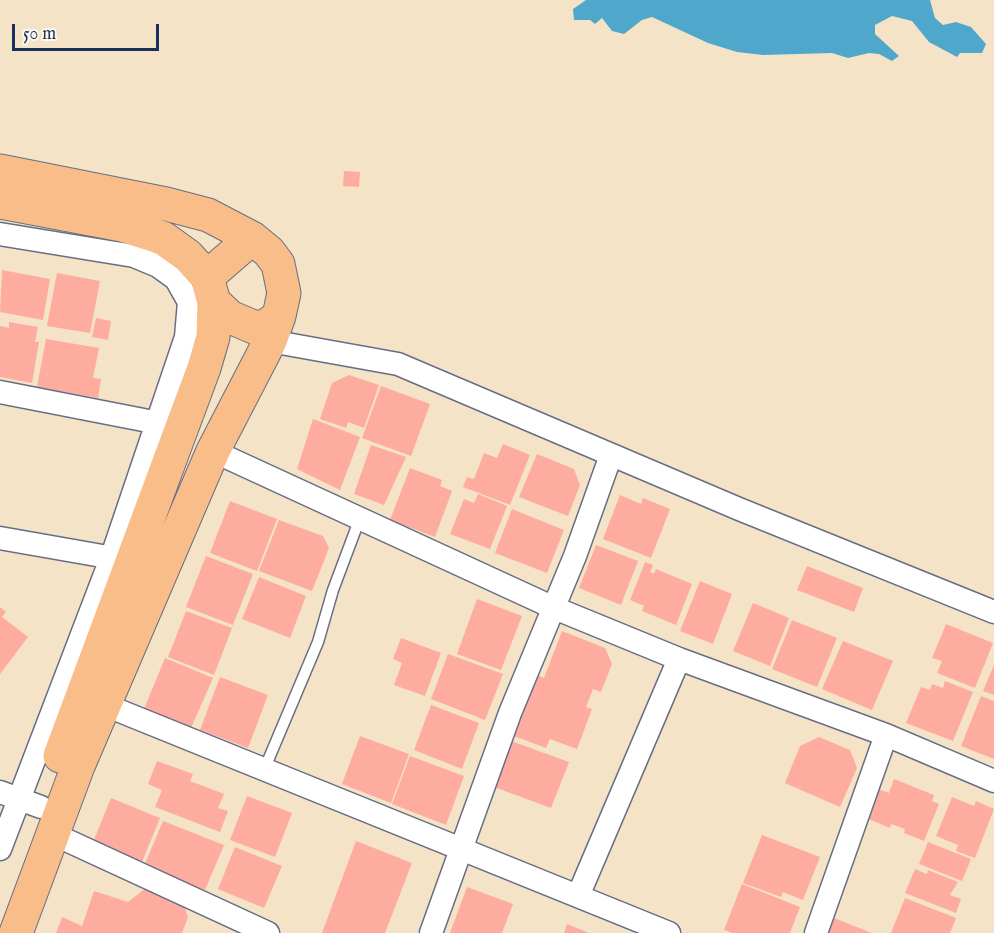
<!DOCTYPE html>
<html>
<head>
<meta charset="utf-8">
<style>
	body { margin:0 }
	#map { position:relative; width:994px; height:933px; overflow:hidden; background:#f4e3c7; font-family:"IM FELL English",serif }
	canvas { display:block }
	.scale { position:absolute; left:12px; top:24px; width:147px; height:27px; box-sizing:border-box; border:3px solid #1b2f5e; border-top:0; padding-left:8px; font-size:18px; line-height:21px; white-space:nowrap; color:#1b2f5e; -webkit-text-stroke:4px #fbf7ec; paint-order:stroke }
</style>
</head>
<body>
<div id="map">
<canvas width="994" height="933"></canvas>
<div class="scale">50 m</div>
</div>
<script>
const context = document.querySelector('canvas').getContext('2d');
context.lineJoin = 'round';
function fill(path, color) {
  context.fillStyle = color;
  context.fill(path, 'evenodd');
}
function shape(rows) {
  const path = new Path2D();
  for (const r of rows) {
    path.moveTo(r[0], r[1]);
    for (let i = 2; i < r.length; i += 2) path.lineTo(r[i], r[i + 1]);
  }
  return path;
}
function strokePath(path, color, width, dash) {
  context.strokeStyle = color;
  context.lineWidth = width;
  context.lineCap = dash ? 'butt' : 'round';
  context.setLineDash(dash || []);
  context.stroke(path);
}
fill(shape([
	[586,0,930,0,935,18,943,25,956,22,971,27,986,44,982,53,960,53,957,57,929,42,912,21,892,16,875,25,875,34,899,56,892,61,879,54,869,53,848,58,832,53,763,55,737,52,708,43,652,17,642,20,624,34,612,31,602,18,595,24,590,20,574,20,573,9]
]), '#4fa8cc');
fill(shape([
	[344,171,360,172,359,187,343,186],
	[2,270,50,279,43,320,0,312],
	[57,273,100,281,90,333,47,326],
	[96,318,111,321,108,340,92,337],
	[9,322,38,327,35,342,39,342,32,383,0,377,0,326,9,328],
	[46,339,99,348,93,378,101,379,98,398,37,387],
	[349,375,379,385,364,428,348,422,346,428,320,419,332,383],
	[381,386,430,404,411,456,362,438],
	[313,419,360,437,340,490,297,469],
	[503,444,530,455,510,505,463,487,467,477,474,479,484,453,497,458],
	[371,445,406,457,384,505,354,494],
	[537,454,574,469,580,485,568,516,519,497],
	[410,468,442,480,440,486,452,491,435,537,390,520],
	[478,494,507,506,490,549,450,534,464,499,474,503],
	[620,495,641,504,643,498,670,509,651,558,603,539],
	[230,501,277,519,257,571,210,553],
	[512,509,564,530,547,573,495,553],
	[279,520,323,536,329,548,312,591,259,571],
	[596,545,638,561,621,605,579,588],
	[206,556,253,574,233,625,186,607],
	[645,562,653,565,650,572,654,574,656,569,692,584,676,625,642,611,644,606,630,600],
	[807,566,863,588,854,612,797,590],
	[259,577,306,596,290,638,242,619],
	[700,581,732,594,713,644,680,631],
	[477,599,522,616,501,670,457,654],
	[753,603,789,618,770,666,733,651],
	[0,607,6,612,2,617,28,637,0,674],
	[186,611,232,628,214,675,168,657],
	[792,620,837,638,817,687,772,669],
	[946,624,993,643,975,688,937,673,942,661,932,658],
	[562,631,605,648,612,664,601,692,593,689,586,707,592,709,577,749,550,739,546,748,514,736,537,675,544,678],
	[401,638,441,653,425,696,394,685,402,663,393,659],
	[843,641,893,661,872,710,822,689],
	[448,654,503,674,485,720,431,699],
	[165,658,213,678,191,728,144,709],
	[994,665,994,695,983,691],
	[220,677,268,695,248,748,200,730],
	[945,681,973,692,953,741,906,723,921,687,930,690,932,684,943,688],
	[981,696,994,701,994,759,961,746],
	[431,705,479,723,462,769,414,750],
	[360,736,409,754,391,803,342,784],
	[819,737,850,750,857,768,840,807,785,783,800,746],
	[511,741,569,762,551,808,494,787],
	[410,756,464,776,446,825,392,804],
	[157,761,193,774,190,781,224,794,218,808,228,811,220,832,155,807,162,790,148,784],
	[894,779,934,795,932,801,939,804,924,841,904,833,905,829,891,824,890,828,866,818,878,789,889,793],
	[247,796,292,813,275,857,230,840],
	[952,797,974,806,976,801,994,809,975,858,956,851,958,845,936,836],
	[111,798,160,818,142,862,93,842],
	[163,821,224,845,205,890,144,866],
	[762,835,820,857,803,900,783,892,781,897,743,883],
	[356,841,412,863,385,933,322,933],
	[928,842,971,859,962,881,919,864],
	[235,847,282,866,264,908,218,889],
	[915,869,927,874,928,870,958,882,950,895,961,899,956,913,905,893],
	[742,884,800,907,790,933,732,933,724,930],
	[147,887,183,903,188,917,182,933,56,933,62,917,82,926,94,891,128,902],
	[467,887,513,904,502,933,450,933],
	[905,898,956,918,950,933,891,933],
	[834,918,872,933,829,933],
	[567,924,589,933,564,933]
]), '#feac9f');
const service = shape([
	[264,770,318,642,333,590,360,518]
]);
const minor = shape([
	[0,234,134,256,158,266,176,279,189,302,186,337,112,556,0,849],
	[270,341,398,364,739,509,994,612],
	[0,392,169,425],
	[213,451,552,607,679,659,886,735,994,781],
	[0,538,125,560],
	[105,705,669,933],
	[0,792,41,807],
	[51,833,268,933],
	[578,896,679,659],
	[431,933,510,713,575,556,611,455],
	[816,933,886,735]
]);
const primary = shape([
	[0,171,166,204,208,215,252,238,269,252,278,264,284,293,279,316,270,341,213,451,78,766,16,933],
	[0,202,122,225,163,238,188,256,207,277,214,302,213,337,204,368,60,756],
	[207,277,252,238],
	[214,302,230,317,256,328,266,326,279,316]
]);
strokePath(service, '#676e83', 13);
strokePath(minor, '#676e83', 25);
strokePath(primary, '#676e83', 35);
strokePath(service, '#fff', 10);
strokePath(minor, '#fff', 22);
strokePath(primary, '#f8bd89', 33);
</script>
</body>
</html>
